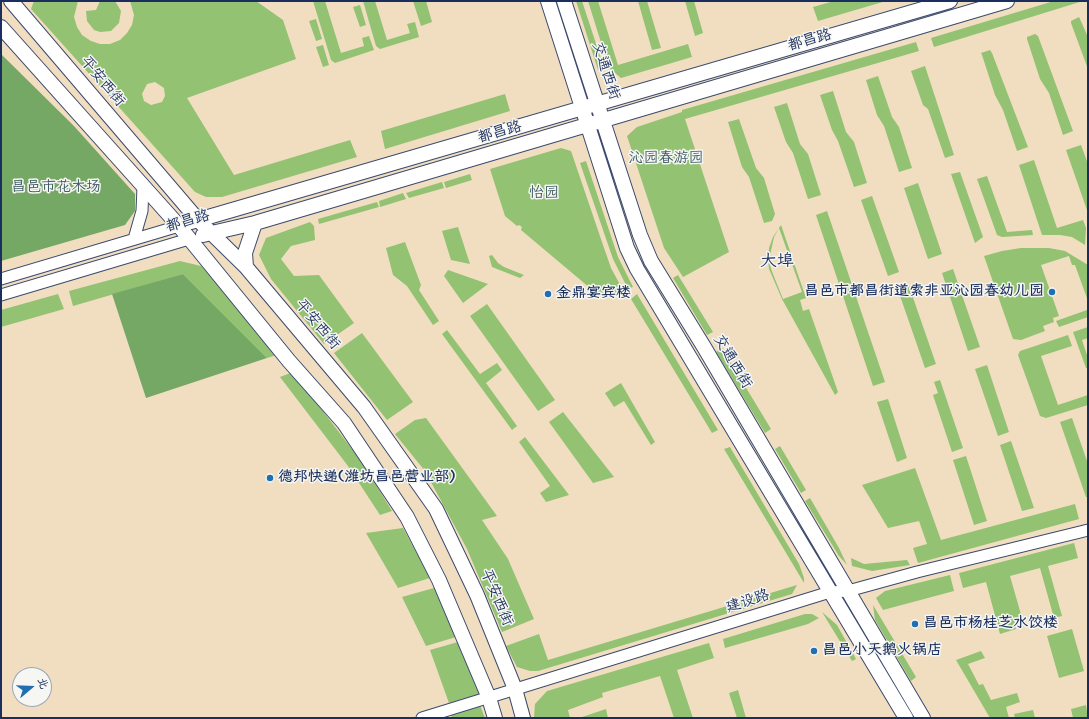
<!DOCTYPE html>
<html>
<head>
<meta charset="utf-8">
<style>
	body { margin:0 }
	#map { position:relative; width:1089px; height:719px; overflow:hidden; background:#f1dec0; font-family:Mynerve,"LXGW WenKai TC",sans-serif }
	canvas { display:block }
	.frame { position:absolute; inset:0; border:2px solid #1b2f5e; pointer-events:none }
	.north { position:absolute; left:12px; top:667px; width:40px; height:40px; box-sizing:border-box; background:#f6f6f2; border:1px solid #9ea6b7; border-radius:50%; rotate:71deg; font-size:11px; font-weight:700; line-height:16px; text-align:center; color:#1b2f5e }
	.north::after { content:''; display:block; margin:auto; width:14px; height:18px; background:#1f6fb2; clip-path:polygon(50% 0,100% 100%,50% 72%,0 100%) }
</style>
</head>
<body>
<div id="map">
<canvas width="1089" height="719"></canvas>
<div class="frame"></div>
<div class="north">北</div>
</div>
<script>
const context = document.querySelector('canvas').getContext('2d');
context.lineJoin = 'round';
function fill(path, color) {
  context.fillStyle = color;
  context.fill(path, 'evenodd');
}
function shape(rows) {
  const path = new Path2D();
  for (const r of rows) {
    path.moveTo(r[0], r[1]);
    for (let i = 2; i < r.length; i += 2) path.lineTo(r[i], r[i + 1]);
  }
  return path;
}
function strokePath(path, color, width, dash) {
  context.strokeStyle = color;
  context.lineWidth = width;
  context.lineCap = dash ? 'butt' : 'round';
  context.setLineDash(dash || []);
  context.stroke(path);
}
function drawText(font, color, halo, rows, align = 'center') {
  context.font = font + ' Mynerve,"LXGW WenKai TC",sans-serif';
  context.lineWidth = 3;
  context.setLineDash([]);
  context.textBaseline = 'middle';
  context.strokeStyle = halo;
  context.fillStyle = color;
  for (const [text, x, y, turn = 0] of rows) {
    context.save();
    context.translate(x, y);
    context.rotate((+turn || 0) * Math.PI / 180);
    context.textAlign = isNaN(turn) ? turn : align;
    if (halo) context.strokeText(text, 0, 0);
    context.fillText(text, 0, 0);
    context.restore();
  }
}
fill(shape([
	[34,1,78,1,74,17,77,27,82,35,91,41,100,44,110,44,120,40,127,33,132,25,134,15,130,1,256,1,283,20,296,59,187,98,234,175,350,140,357,157,222,197,206,197,195,192,31,9],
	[155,82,164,88,165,96,162,102,151,105,144,101,142,94,147,84],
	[100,1,115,1,121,11,119,23,111,31,100,32,94,30,87,21,86,11,96,10],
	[313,1,325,1,341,53,364,46,362,38,369,36,374,50,335,63,331,60],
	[363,1,375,1,387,40,410,33,407,24,415,22,419,37,380,49,376,46],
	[413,1,426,1,432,22,421,26],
	[576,1,582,1,604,68,598,70],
	[588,1,598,1,618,65,688,44,692,57,621,78,609,68],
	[638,1,647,1,661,48,652,50],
	[685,1,694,1,703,33,695,36],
	[834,1,886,1,818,21,813,7],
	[1054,1,1083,1,934,47,931,38],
	[360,5,366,25,360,27,353,7],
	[1079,17,1088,37,1088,69,1071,23,1071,21],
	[316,19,322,39,316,41,309,21],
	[1035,34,1038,36,1073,131,1063,135,1049,93,1040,79,1027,39,1027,37],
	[916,42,919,51,685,119,729,252,683,277,664,248,627,136,637,127,682,112,682,110],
	[323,45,329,65,323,67,316,47],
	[990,50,992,53,1028,147,1017,151,1003,110,995,95,982,55,981,53],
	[925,66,954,155,945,158,928,109,923,105,911,71],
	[878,76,892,117,899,127,912,168,899,172,884,126,877,115,866,80],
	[833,91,846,132,854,142,867,183,854,187,838,141,832,130,820,95],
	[505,94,510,111,385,149,381,131],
	[787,103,800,144,808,154,821,195,808,199,793,153,786,142,774,107],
	[739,119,756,168,764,178,775,214,772,221,764,223,749,177,742,167,728,122],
	[1081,145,1088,164,1088,213,1066,150],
	[561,148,571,151,603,245,611,268,623,290,606,297,590,288,521,230,522,227,519,225,517,226,505,216,490,169],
	[1034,160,1057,228,1083,220,1086,228,1085,245,1072,237,1060,235,1042,235,1019,165],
	[586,161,618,257,633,287,628,289,613,259,580,163],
	[960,172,983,237,975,243,951,174],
	[470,174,472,180,446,188,444,182],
	[987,176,1007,232,1032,230,1033,235,1002,237,997,235,977,179],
	[442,182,444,188,409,198,406,193],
	[918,183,942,254,928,259,904,188],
	[403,193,406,199,380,207,379,201],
	[872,196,899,272,888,276,861,200],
	[377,202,379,207,319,224,318,219],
	[827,211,885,382,873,386,816,215],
	[310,222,314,226,315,240,291,246,281,259,294,276,319,275,354,323,324,344,271,279,259,255,266,238],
	[781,225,806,298,800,300,803,311,809,309,838,392,835,395,782,299,769,269,768,260,769,248,773,237],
	[779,228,802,292,783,299,771,269,769,260,774,237],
	[458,227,470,264,451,260,442,231],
	[405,242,421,285,419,290,439,321,433,325,407,286,393,275,386,248],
	[1021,248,1049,248,1065,251,1088,265,1088,301,1075,265,1072,265,1069,256,1041,265,1059,316,1053,318,1054,322,1043,326,1045,331,1021,340,1013,339,984,256,1002,251],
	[492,255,498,263,504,267,524,275,520,278,492,267,489,256],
	[180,261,201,266,280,354,267,358,183,274,73,306,69,291],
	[953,269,980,347,968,351,942,273],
	[448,270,488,284,463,303,444,276],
	[678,275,713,332,707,335,673,278],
	[909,286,936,364,925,368,898,290],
	[58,294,64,309,1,327,1,310],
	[637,294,718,430,712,433,631,299],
	[487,304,555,400,538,411,470,316],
	[1087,310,1088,317,1059,327,1056,321],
	[1088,327,1088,338,1082,340,1088,358,1088,368,1086,368,1073,332],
	[447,330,480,374,497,363,502,370,486,383,517,426,512,430,442,334],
	[362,333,413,402,387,420,334,353],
	[1068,335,1072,346,1041,356,1058,405,1088,395,1088,405,1046,418,1040,416,1018,355,1020,351],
	[722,348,771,429,765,433,716,352],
	[987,365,1009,432,998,436,975,369],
	[293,372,361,461,392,511,380,515,348,466,280,377],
	[940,380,963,448,952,452,933,395,938,393,934,382],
	[621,383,655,442,651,445,624,401,614,407,605,393],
	[888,399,907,458,897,462,877,402],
	[563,412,614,477,593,483,549,422],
	[426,418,497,516,482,520,508,559,534,619,502,632,467,549,425,471,395,434,415,420],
	[1072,418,1088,464,1088,497,1086,497,1060,422],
	[525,437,569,495,546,502,540,493,550,486,519,442],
	[1011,441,1034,508,1022,511,1000,445],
	[780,446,806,490,801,493,775,449],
	[730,447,799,564,804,578,804,583,724,449],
	[966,456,987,521,974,525,953,460],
	[915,468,941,540,1075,504,1079,519,918,563,913,548,927,544,919,521,888,528,862,485],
	[810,498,839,548,847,565,839,556,805,501],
	[403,528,430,578,398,588,366,533],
	[1074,543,1078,558,1048,566,1062,616,1054,618,1040,568,1010,576,1022,618,1015,621,1016,629,1000,634,986,582,963,588,959,573],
	[851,558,864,564,907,560,910,565,872,571,852,566],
	[950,575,954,591,883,610,876,598,885,591],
	[797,585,792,594,538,671,530,671,517,667,506,646,539,634,548,660],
	[434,588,456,637,426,646,402,597],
	[873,605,916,677,911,681,875,620],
	[822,612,837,625,856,659,852,661],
	[805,614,812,614,819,618,808,624,725,648,723,639],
	[1072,629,1084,671,1059,678,1047,636],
	[458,642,479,694,449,703,430,650],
	[709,643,714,658,677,670,693,718,674,718,660,676,602,693,603,697,568,710,570,718,534,718,535,704,547,691],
	[981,651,985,658,968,664,979,685,983,684,991,700,1017,693,1020,702,1006,707,1009,718,990,718,956,660],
	[738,690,746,718,737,718,729,693],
	[480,705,485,718,452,718,451,714],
	[1086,705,1088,718,1073,718,1071,709],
	[606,709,608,718,579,718],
	[1033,710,1035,718,1015,718,1014,714]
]), '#92c272');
fill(shape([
	[1,54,74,126,135,194,135,211,125,225,1,261],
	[183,274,267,358,146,398,112,294]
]), '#75a864');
const minor = shape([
	[134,239,142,211,143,187],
	[1,279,179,226],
	[1,295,189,239],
	[422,718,830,592,848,591,917,572,1088,530]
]);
const major = shape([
	[11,1,198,220,246,267,364,407,436,509,477,595,515,689,523,718],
	[548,1,627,248,637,269,906,718],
	[564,1,640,235,651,261,704,347,923,718],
	[1,27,179,226,289,361,344,423,407,517,439,580,489,698,495,718],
	[191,222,950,1],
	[203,235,255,223,1007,1],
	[246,267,245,253,255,223]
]);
strokePath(minor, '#3b496d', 13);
strokePath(major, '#3b496d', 16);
strokePath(minor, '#fff', 11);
strokePath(major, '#fff', 14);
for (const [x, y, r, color] of [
	[1052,292,4,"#1f6fb2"],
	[548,294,4,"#1f6fb2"],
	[270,478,4,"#1f6fb2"],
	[915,624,4,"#1f6fb2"],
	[814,651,4,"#1f6fb2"]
]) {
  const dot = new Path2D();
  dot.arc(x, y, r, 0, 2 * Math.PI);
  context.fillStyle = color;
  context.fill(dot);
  strokePath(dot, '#f6f6f2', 1.5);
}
drawText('15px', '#1b2f5e', '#f6f6f2', [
	["都昌路",810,41,-16],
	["交通西街",605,71,72],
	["平安西街",102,82,50],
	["都昌路",500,133,-16],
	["都昌路",188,222,-16],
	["平安西街",317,325,50],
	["交通西街",732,362,59],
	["平安西街",496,598,67],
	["建设路",748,602,-18]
]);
drawText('15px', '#3f5b64', '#f6f6f2', [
	["沁园春游园",666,159],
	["昌邑市花木场",56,188],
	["怡园",544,194]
]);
drawText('bold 15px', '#1b2f5e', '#f6f6f2', [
	["昌邑市都昌街道索非亚沁园春幼儿园",1044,292,"right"],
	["金鼎宴宾楼",556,294],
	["德邦快递(潍坊昌邑营业部)",278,478],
	["昌邑市杨桂芝水饺楼",923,624],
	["昌邑小天鹅火锅店",822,651]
], 'left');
drawText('17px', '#1b2f5e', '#f6f6f2', [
	["大埠",777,262]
]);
</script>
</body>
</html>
